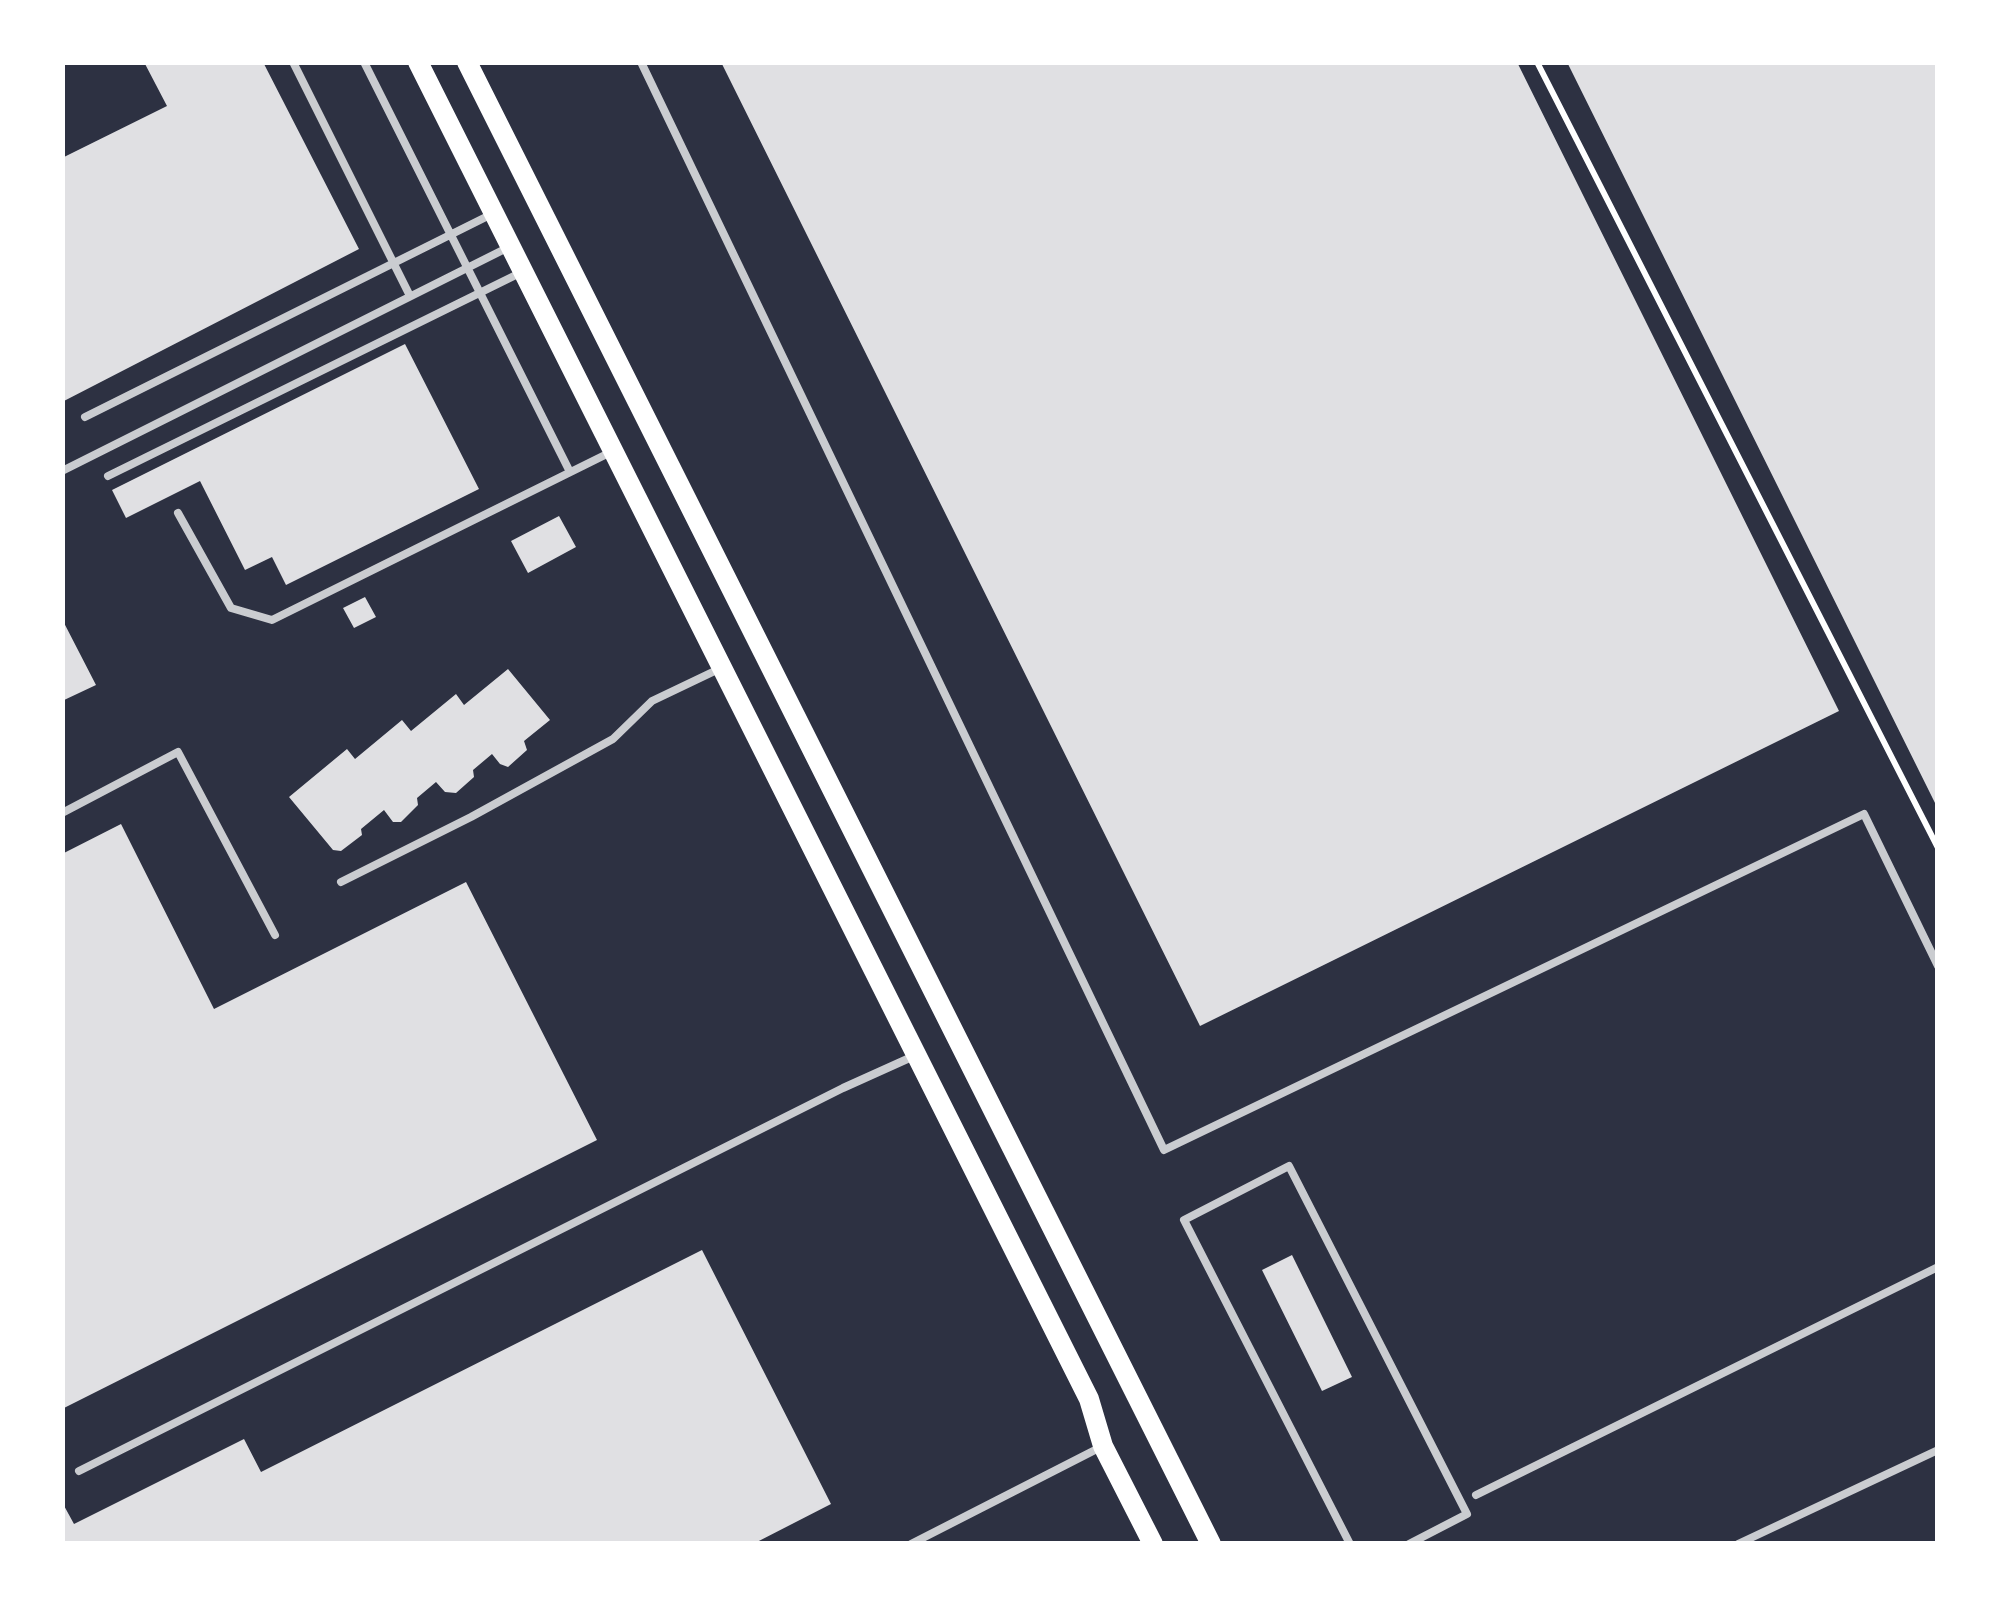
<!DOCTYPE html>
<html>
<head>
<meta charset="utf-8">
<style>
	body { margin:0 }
	#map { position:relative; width:2000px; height:1606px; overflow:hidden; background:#2d3142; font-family:Mulish,sans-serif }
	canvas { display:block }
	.frame { position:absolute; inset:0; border:65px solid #fff; pointer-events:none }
</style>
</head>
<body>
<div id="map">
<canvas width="2000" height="1606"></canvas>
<div class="frame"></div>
</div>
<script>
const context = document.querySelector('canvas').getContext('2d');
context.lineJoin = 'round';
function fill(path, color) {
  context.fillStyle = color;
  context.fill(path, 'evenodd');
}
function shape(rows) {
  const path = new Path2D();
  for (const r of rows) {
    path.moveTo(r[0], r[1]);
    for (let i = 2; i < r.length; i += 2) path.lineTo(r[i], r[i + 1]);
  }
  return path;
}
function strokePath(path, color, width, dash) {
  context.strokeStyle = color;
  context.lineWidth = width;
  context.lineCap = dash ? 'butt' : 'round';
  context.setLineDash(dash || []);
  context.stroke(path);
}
fill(shape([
	[144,62,263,62,359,249,62,402,62,158,167,106],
	[721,62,1517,62,1839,711,1200,1026],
	[1567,62,1938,62,1938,809],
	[405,344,479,489,286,585,272,557,245,570,200,481,126,518,112,490],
	[559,516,576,547,528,573,511,541],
	[365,597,376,617,354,628,343,608],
	[62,619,96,685,62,701],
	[508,669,550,720,524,741,527,750,508,767,500,764,492,754,473,770,474,777,456,793,445,792,436,782,417,798,418,805,401,822,393,822,384,810,361,829,362,835,341,851,333,850,289,797,347,749,355,759,402,720,411,731,456,694,464,705],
	[121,824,214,1009,466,882,597,1140,62,1409,62,854],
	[702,1250,831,1504,753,1544,62,1544,62,1502,74,1524,244,1439,261,1472],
	[1292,1255,1352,1377,1322,1391,1262,1270]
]), '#e0e0e3');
strokePath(shape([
	[1537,62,1938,848]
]), '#fff', 6);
strokePath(shape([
	[293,62,410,296],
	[364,62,570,472],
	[641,62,1164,1150,1864,814,1938,966],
	[85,417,490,215],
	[62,471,507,248],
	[108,476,520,273],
	[178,513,231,608,272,620,613,451],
	[62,813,178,752,275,935],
	[341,882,471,817,613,739,652,701,719,669],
	[79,1471,843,1088,914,1056],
	[1476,1495,1938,1267],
	[911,1544,1099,1448],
	[1350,1544,1184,1220,1289,1166,1467,1514,1409,1544],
	[1738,1544,1938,1450]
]), '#caccd0', 8);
strokePath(shape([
	[418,62,1089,1399,1103,1446,1153,1544],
	[467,62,1211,1544]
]), '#fff', 20);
</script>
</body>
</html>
